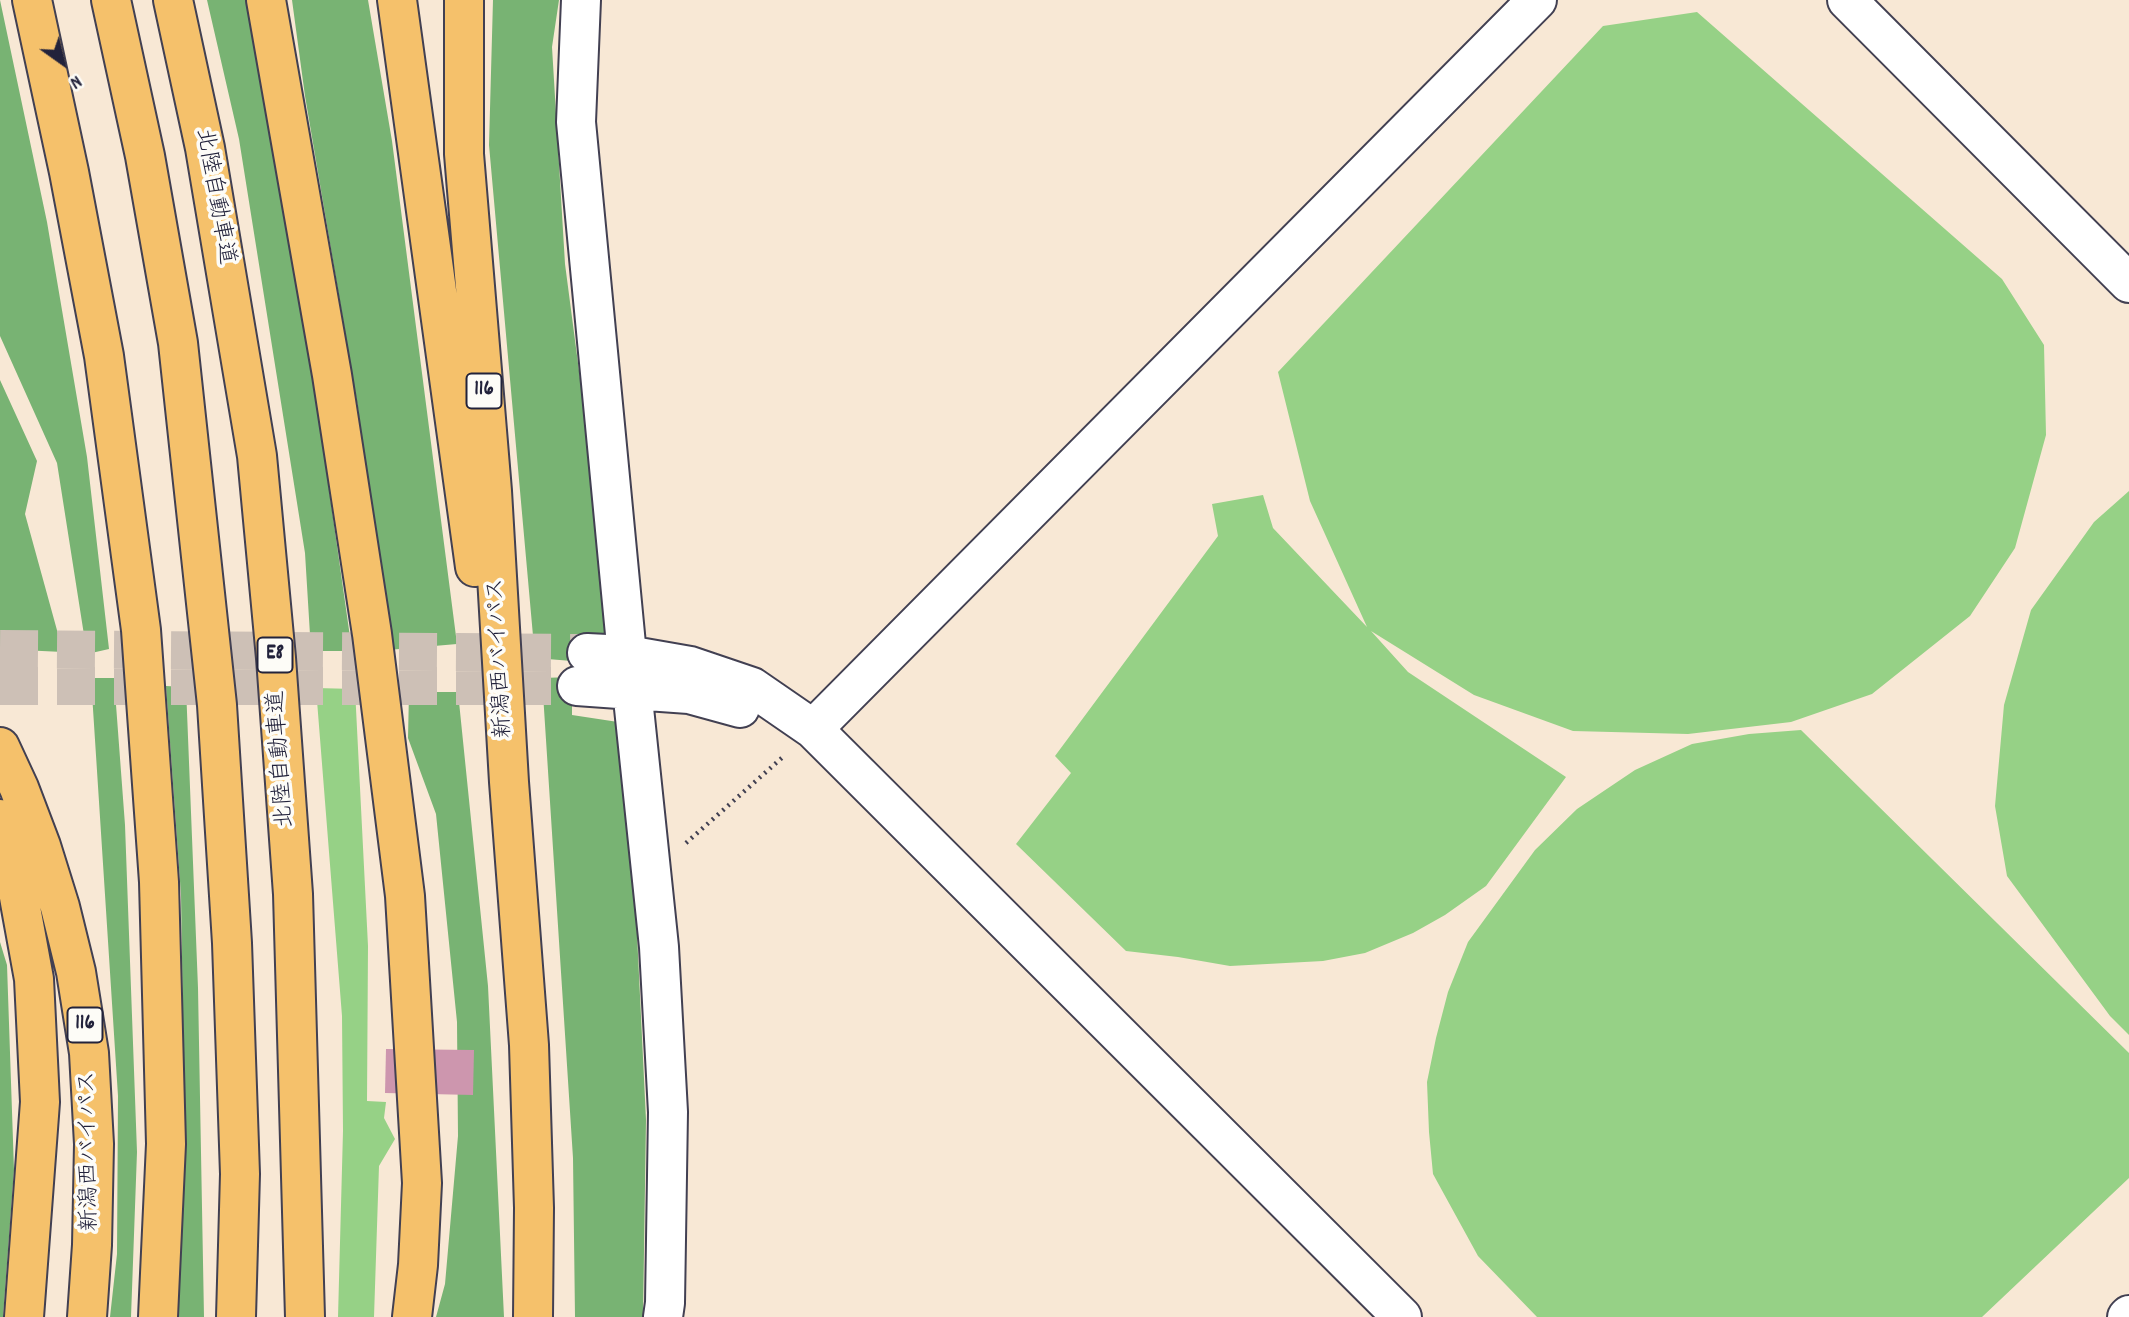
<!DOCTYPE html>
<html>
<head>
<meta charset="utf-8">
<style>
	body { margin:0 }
	#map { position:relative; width:2129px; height:1317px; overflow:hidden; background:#f8e8d5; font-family:Dekko,sans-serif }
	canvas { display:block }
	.north { position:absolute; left:28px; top:28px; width:70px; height:70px; -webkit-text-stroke:5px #fdfcf7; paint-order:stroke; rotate:146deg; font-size:19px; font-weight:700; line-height:28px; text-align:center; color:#22223b }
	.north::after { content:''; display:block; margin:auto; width:24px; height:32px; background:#22223b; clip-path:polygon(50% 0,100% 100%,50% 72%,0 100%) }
</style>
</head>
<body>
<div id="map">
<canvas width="2129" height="1317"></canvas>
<div class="north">N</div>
</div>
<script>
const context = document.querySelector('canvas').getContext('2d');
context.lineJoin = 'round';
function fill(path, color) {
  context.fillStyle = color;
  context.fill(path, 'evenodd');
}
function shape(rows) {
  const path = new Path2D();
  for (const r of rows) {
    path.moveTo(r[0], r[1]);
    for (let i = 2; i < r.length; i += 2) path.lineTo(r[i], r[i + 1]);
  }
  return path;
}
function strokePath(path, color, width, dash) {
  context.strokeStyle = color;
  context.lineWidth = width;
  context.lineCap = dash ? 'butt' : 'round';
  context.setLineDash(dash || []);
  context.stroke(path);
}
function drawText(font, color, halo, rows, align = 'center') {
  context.font = font + ' Dekko,"Klee One",sans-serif';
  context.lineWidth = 7;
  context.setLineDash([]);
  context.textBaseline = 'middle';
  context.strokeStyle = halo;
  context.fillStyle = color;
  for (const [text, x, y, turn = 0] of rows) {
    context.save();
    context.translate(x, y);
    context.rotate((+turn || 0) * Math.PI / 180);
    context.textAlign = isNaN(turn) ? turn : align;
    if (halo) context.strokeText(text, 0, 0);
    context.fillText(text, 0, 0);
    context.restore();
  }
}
fill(shape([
	[1697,12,2002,279,2044,345,2046,435,2015,548,1970,616,1872,694,1791,722,1688,734,1573,731,1474,695,1371,631,1408,672,1566,777,1486,886,1445,915,1413,933,1365,953,1323,961,1230,966,1178,957,1126,951,1016,844,1071,773,1055,756,1218,536,1212,504,1263,495,1273,528,1367,627,1310,501,1278,372,1603,26],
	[2129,491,2129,1035,2110,1016,2007,876,1995,806,2004,705,2031,610,2094,522],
	[316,688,355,689,368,946,367,1101,386,1102,384,1118,395,1139,379,1166,374,1317,338,1317,343,1131,342,1016],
	[1801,730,2129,1053,2129,1178,1982,1317,1537,1317,1478,1256,1433,1174,1429,1132,1427,1082,1436,1038,1448,992,1468,942,1535,850,1577,809,1635,770,1692,744,1749,734]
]), '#96d186');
fill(shape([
	[0,0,47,222,87,457,109,649,87,654,57,463,0,336],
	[207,0,250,0,312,370,352,651,311,651,305,553,239,139],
	[292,0,368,0,392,141,457,644,388,650,358,408,305,96],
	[493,0,559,0,552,47,565,264,614,638,572,661,535,658,489,145],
	[0,380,37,461,25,514,63,652,0,649],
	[572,677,572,715,618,722,633,851,646,1120,643,1317,575,1317,573,1158,542,678],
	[91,678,114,678,125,825,137,1152,131,1317,110,1317,117,1254,118,1096],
	[166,686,186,687,198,988,204,1317,174,1317,185,1147,181,895],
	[409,692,458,692,488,986,504,1317,436,1317,445,1284,458,1136,457,1022,436,814,408,738],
	[0,942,7,965,14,1170,3,1317,0,1317]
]), '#78b373');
fill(shape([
	[386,1049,474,1050,473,1095,385,1093]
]), '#cd96ae');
strokePath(shape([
	[0,649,587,653],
	[0,686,577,686]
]), '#cdc0b6', 38, [38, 19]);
const minor = shape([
	[581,0,576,122,627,655],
	[1847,0,2129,283],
	[587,653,627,655,690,666,752,687,813,729,1402,1317],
	[577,686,689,694,740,708],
	[632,689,659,947,668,1112,665,1303,663,1317],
	[813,729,1537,0],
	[2127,1317,2129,1315]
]);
const highway = shape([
	[32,0,69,172,104,356,141,630,159,882,166,1144,158,1317],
	[111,0,145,156,178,343,217,705,232,943,240,1174,236,1317],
	[173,0,205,148,257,456,276,658,293,894,305,1317],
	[266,0,332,375,372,634,405,896,422,1183,418,1265,412,1317],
	[397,0,475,567],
	[464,0,464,154,492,491,509,782,529,1045,534,1208,533,1317],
	[0,747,19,788,41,846,60,907,76,972,89,1053,94,1144,92,1245,87,1317],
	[0,819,15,875,34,979,40,1102,24,1317]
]);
strokePath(minor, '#424052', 42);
strokePath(highway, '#424052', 42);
strokePath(shape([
	[686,843,784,756]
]), '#424052', 4.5, [2, 5]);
strokePath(minor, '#fff', 38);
strokePath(highway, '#f5c16b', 38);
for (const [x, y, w] of [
	[484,391,35],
	[275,655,35],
	[85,1025,35]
]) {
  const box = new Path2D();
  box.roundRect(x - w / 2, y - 17.5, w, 35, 5);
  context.fillStyle = '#fdfcf7';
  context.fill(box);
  strokePath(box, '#22223b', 2);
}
drawText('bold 21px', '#22223b', null, [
	["116",484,391],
	["E8",275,655],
	["116",85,1025]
]);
drawText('23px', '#22223b', '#fdfcf7', [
	["北陸自動車道",213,197,80],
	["新潟西バイパス",502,658,-93],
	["北陸自動車道",283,759,-94],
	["新潟西バイパス",91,1151,-91]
]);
</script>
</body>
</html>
